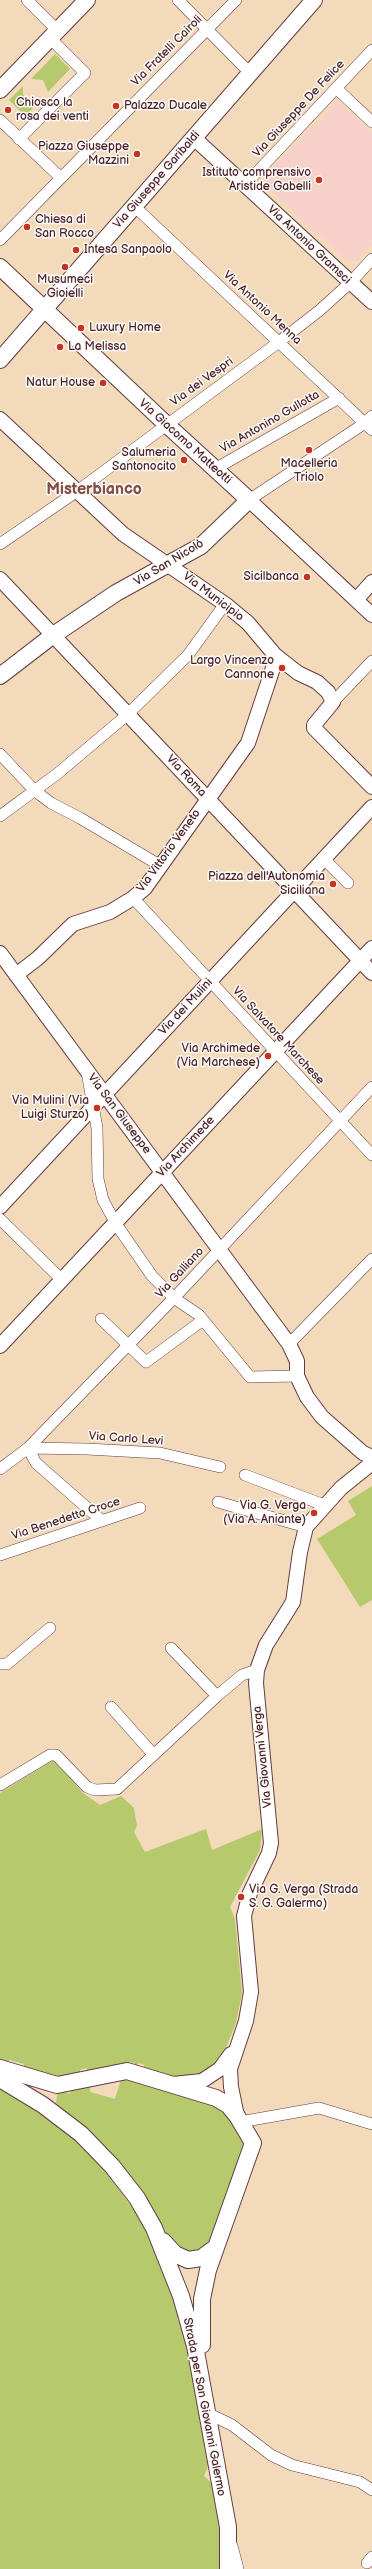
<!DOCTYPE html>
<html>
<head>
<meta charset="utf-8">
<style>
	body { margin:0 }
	canvas { display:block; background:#f3dabb }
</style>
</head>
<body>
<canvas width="372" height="2569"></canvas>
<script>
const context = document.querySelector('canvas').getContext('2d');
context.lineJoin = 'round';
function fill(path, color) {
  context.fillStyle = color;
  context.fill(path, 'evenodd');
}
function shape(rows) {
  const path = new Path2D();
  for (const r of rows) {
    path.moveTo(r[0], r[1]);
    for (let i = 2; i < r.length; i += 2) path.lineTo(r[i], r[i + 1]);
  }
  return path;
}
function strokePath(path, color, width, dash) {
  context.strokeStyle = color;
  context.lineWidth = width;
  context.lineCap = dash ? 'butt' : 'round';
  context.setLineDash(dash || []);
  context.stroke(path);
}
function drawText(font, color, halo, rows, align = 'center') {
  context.font = font + ' "Balsamiq Sans",sans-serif';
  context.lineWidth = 3;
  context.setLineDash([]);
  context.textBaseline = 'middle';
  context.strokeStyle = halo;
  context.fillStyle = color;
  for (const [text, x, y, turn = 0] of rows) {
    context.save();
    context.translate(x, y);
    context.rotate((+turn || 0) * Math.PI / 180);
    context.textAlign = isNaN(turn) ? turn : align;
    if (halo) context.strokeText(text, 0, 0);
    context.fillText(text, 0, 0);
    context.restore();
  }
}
fill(shape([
	[336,100,372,133,372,245,357,261,347,261,320,235,318,237,266,185,266,175,313,125,316,127]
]), '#f7d1c9');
fill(shape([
	[55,54,70,69,48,92,43,80,31,79],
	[23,86,23,94,27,100,38,103,25,116,9,100],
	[372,1486,372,1600,360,1607,317,1539,356,1515,348,1501],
	[54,1760,83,1793,100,1805,121,1796,134,1808,137,1826,134,1832,145,1852,206,1829,212,1850,262,1829,260,1850,230,1907,235,1919,242,1993,236,2023,221,2060,215,2068,188,2080,145,2071,144,2065,139,2063,135,2068,134,2063,130,2062,128,2067,88,2071,86,2068,80,2070,80,2074,62,2079,22,2070,24,2064,10,2060,0,2064,0,1793],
	[122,2076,215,2101,246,2139,211,2244,199,2255,172,2247,158,2219,100,2143,56,2103,58,2089,70,2094,71,2086,91,2081,90,2092,115,2099],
	[0,2085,55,2120,92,2154,146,2226,181,2315,177,2319,184,2328,209,2464,204,2476,213,2484,219,2524,219,2569,0,2569]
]), '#b6c96d');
const minor = shape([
	[27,0,57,30],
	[178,0,250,73],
	[336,88,372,122],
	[0,120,61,178],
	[19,139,85,73,50,38],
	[245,185,372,50],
	[134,206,372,430],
	[0,240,236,0],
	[215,469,339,398],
	[249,500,365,423,372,416],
	[0,544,76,492,279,342,320,310,351,282,372,259],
	[333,702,372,661],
	[0,754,34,790,51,803,80,818,161,866],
	[0,816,57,774,127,715,188,655,225,604],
	[324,859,348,883],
	[133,898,372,1155],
	[87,1072,97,1128,98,1179,103,1200,116,1224,152,1276,174,1298,199,1315,250,1377,297,1376],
	[0,1219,62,1280],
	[101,1319,146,1362,203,1320],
	[289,1344,372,1259],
	[0,1469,28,1448,174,1298,372,1087],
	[245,1475,324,1505],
	[218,1502,306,1527],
	[102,1521,36,1463,28,1448,87,1449,160,1453,220,1467],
	[0,1555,140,1508],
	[171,1648,217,1696],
	[0,1664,7,1664,50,1628],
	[111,1707,153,1754],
	[0,1785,50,1755,56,1755,87,1787,95,1790,117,1789,217,1696,242,1675,257,1670],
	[240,2122,319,2108,372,2124],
	[207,2413,232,2425,271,2455,292,2465,360,2482,372,2490],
	[232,2546,238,2569],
	[367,2563,372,2557]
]);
const tertiary = shape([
	[194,138,372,302],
	[0,419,123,534,225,604,248,623,275,655,298,673,317,682,328,692,333,702,314,725,314,728,372,787],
	[249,500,372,615],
	[0,579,372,973],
	[356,600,372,582],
	[0,953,289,1344,297,1361,297,1376,307,1397,322,1417,363,1453,372,1457],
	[16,975,38,958,73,924,110,912,133,898,145,888,248,743,274,665,275,655],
	[0,1207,372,807],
	[0,1346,372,948],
	[173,2084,202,2081,220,2069,231,2054],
	[237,2116,231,2087,230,2069,246,2021,251,1992,244,1916,250,1893,269,1853,271,1843,256,1683,257,1670,266,1645,293,1602,300,1552,306,1527,341,1488,372,1463]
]);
const secondary = shape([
	[0,90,87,0],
	[0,267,166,424,249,500,201,546,116,593,52,636,0,676],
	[0,360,314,0],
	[0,2068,57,2085,127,2071,216,2098,228,2105,237,2116,253,2143,208,2270,202,2299,202,2345],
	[0,2079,43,2105,81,2134,112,2166,137,2198,154,2228,181,2296,195,2346,228,2527,228,2569],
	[163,2241,175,2254,188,2260,201,2258,215,2248]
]);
strokePath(minor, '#633b41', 12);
strokePath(tertiary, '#633b41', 16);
strokePath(secondary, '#633b41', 18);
strokePath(minor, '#fff', 11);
strokePath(tertiary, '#fff', 14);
strokePath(secondary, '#fff', 16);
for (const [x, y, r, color] of [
	[116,106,4,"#c8321e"],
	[8,110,4,"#c8321e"],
	[137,154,4,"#c8321e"],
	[319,180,4,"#c8321e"],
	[27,227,4,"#c8321e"],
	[76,250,4,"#c8321e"],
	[65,267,4,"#c8321e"],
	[81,328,4,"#c8321e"],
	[60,347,4,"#c8321e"],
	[103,383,4,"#c8321e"],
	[309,450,4,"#c8321e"],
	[184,460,4,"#c8321e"],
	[307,577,4,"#c8321e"],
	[282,668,4,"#c8321e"],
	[333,884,4,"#c8321e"],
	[268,1056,4,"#c8321e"],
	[97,1108,4,"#c8321e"],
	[314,1513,4,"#c8321e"],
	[241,1897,4,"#c8321e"]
]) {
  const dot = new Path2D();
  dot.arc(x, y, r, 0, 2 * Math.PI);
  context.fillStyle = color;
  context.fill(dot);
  strokePath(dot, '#fdfcf7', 1.5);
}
drawText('12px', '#4a1f2b', '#fdfcf7', [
	["Via Fratelli Cairoli",167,51,-45],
	["Via Giuseppe De Felice",299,109,-47],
	["Via Giuseppe Garibaldi",157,180,-49],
	["Via Antonio Gramsci",309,245,43],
	["Via Antonio Menna",262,308,43],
	["Via dei Vespri",202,382,-36],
	["Via Antonino Gullotta",270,422,-30],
	["Via Giacomo Matteotti",185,442,42],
	["Via San Nicolò",169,563,-31],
	["Via Municipio",213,597,37],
	["Via Roma",186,776,47],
	["Via Vittorio Veneto",169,851,-54],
	["Via dei Mulini",186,1007,-47],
	["Via Salvatore Marchese",278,1036,47],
	["Via San Giuseppe",119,1114,53],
	["Via Archimede",186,1147,-47],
	["Via Galliano",180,1273,-47],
	["Via Carlo Levi",126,1439,4],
	["Via Benedetto Croce",66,1519,-18],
	["Via Giovanni Verga",263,1757,-96],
	["Strada per San Giovanni Galermo",204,2407,79]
]);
drawText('12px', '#4a1f2b', '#fdfcf7', [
	["Chiosco la",16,103,"left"],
	["rosa dei venti",16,117,"left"],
	["Palazzo Ducale",124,106,"left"],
	["Piazza Giuseppe",129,147],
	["Mazzini",129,161],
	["Istituto comprensivo",311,173],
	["Aristide Gabelli",311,187],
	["Chiesa di",35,220,"left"],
	["San Rocco",35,234,"left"],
	["Intesa Sanpaolo",84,250,"left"],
	["Musumeci",65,280,"center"],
	["Gioielli",65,294,"center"],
	["Luxury Home",89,328,"left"],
	["La Melissa",68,347,"left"],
	["Natur House",95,383],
	["Salumeria",176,453],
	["Santonocito",176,467],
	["Macelleria",309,464,"center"],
	["Triolo",309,478,"center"],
	["Sicilbanca",299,577],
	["Largo Vincenzo",274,661],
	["Cannone",274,675],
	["Piazza dell'Autonomia",325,877],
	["Siciliana",325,891],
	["Via Archimede",260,1049],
	["(Via Marchese)",260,1063],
	["Via Mulini (Via",89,1101],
	["Luigi Sturzo)",89,1115],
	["Via G. Verga",306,1506],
	["(Via A. Aniante)",306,1520],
	["Via G. Verga (Strada",249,1890,"left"],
	["S. G. Galermo)",249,1904,"left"]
], 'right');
drawText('bold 16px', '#834f4a', '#fdfcf7', [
	["Misterbianco",94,490]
]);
</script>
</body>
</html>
